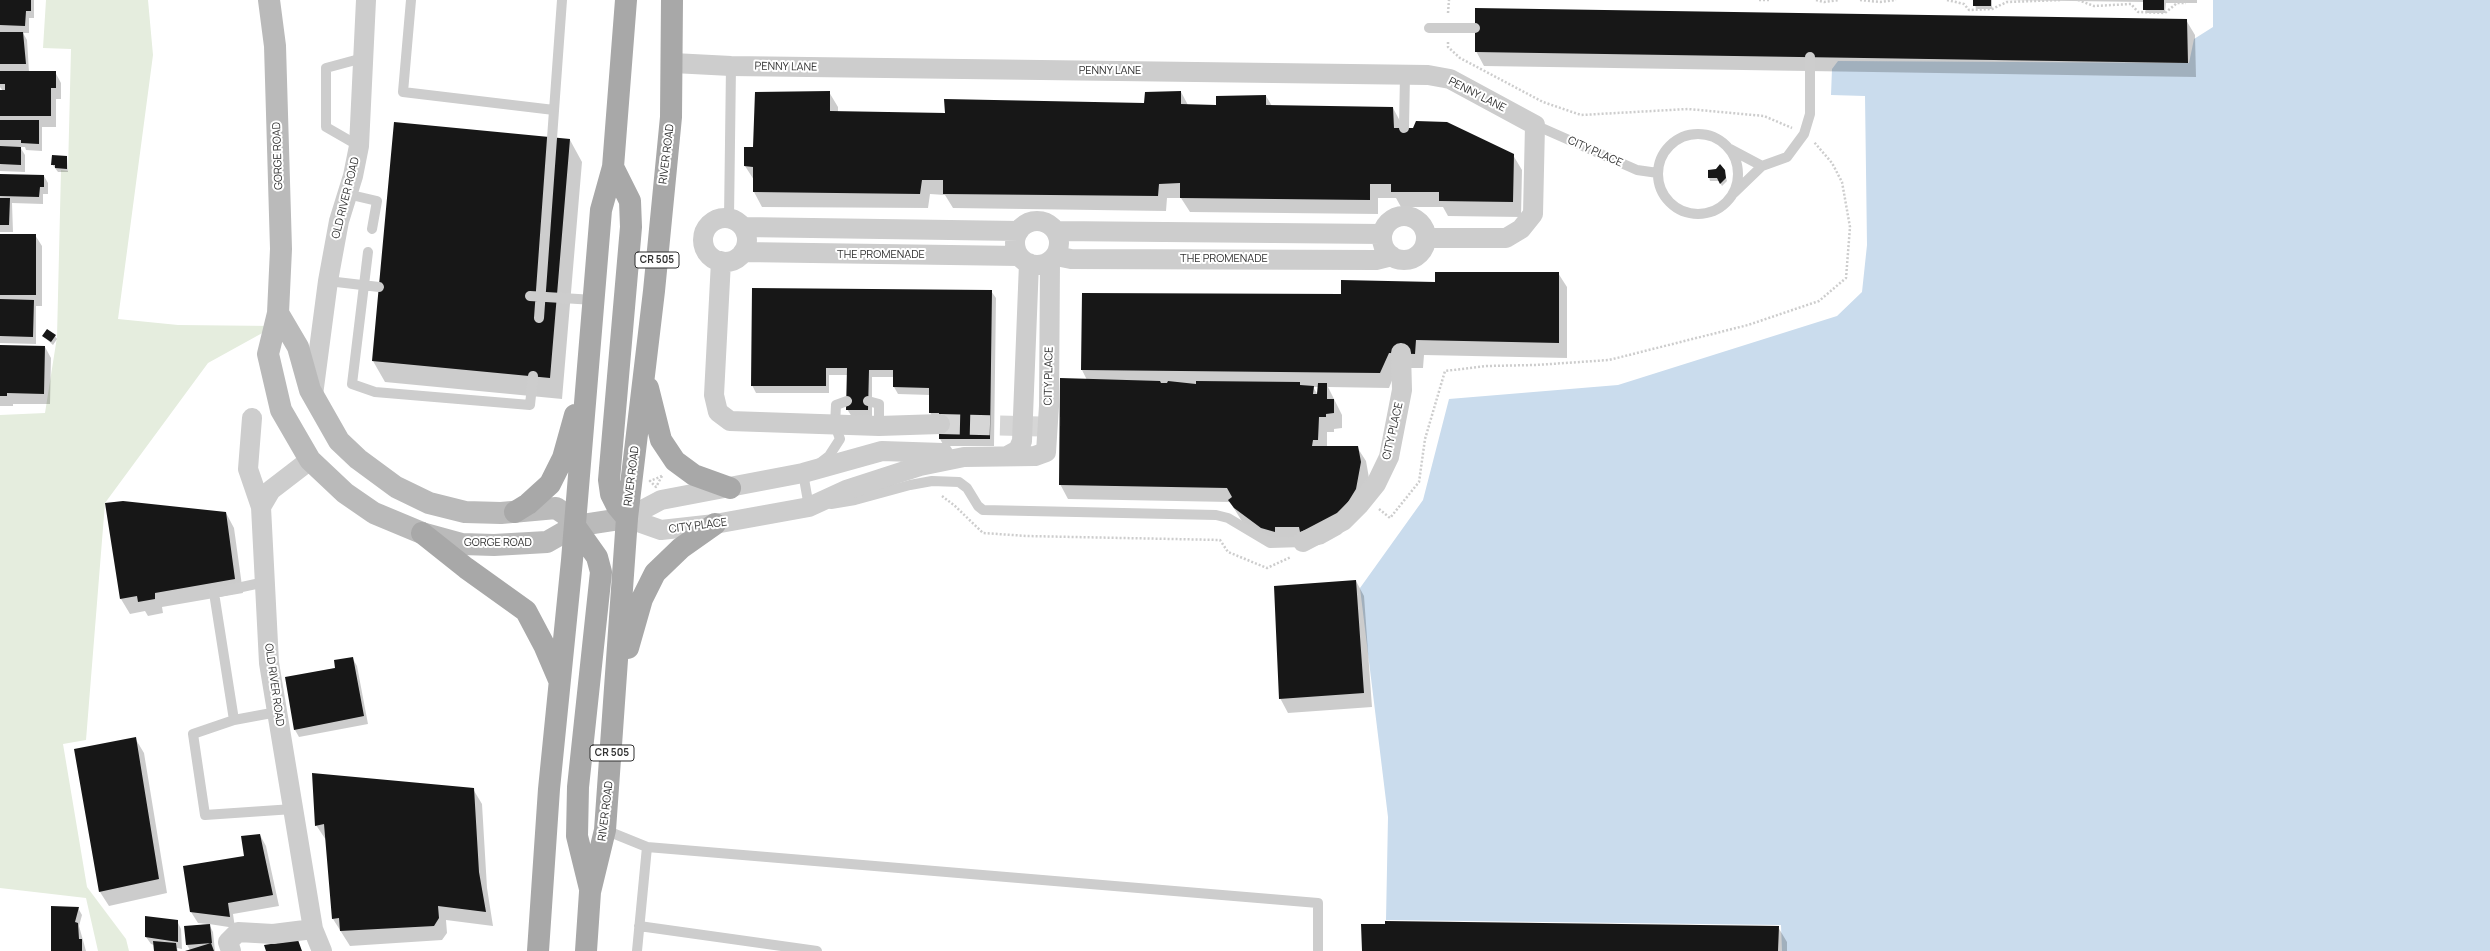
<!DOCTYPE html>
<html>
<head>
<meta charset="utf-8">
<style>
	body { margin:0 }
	canvas { display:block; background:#fff }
</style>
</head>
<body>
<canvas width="2490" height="951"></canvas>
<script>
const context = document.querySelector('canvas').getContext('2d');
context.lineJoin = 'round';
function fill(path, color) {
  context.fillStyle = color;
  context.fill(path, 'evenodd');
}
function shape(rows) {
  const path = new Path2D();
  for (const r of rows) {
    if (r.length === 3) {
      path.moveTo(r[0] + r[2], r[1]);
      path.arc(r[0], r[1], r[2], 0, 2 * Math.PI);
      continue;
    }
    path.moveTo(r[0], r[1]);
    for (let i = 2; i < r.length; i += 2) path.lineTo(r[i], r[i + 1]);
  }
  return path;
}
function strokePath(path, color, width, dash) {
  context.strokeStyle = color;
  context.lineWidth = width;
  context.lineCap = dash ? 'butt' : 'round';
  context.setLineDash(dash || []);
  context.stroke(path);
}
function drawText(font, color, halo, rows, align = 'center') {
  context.font = font + ' Manrope,sans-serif';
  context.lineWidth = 4;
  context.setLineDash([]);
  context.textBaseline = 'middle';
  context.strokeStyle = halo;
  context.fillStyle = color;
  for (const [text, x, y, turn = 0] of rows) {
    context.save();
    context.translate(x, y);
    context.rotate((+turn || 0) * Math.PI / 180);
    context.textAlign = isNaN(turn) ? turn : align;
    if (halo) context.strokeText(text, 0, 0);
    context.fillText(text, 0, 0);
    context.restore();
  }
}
fill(shape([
	[46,0,148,0,153,55,118,319,178,325,275,326,208,363,105,503,86,740,63,744,87,887,126,939,129,951,98,951,86,898,0,888,0,415,45,413,57,337,61,170,68,171,71,49,43,48]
]), '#e5edde');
fill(shape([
	[2213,0,2490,0,2490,951,1782,951,1781,925,1386,920,1388,817,1360,588,1423,500,1449,399,1618,385,1837,316,1862,292,1867,245,1865,96,1831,95,1832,69,1838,61,2189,63,2194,39,2213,27]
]), '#cadced');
fill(shape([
	[0,0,34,0,34,18,29,18,29,33,23,33,27,40,29,72,55,72,61,83,61,99,56,99,56,127,42,127,42,151,26,150,25,147,20,147,25,155,25,172,0,171,0,91,3,91,0,87],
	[1974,0,1992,0,1992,9,1976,9],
	[2000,0,2197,0,2197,3,2166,3,2165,13,2146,13,2144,2],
	[2186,20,2195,35,2196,77,1484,66,1476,51],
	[829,92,838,107,838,112,946,114,1145,104,1181,92,1188,105,1217,106,1266,96,1272,106,1393,108,1401,123,1402,129,1513,155,1522,170,1521,217,1448,216,1443,207,1401,207,1396,198,1378,198,1378,214,1190,212,1181,198,1167,198,1166,211,953,208,945,195,930,194,928,208,762,207,754,192,754,180,745,166,754,148],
	[395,123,570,140,582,162,562,399,385,382,373,361],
	[67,157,68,172,58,172,52,164],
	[1720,165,1724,170,1727,181,1722,186,1719,181,1710,181,1709,177],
	[0,175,44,176,48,183,48,194,43,194,43,204,12,203,13,232,0,232],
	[0,235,35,235,42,246,42,306,36,306,36,344,0,343],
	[1558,273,1567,287,1567,358,1424,355,1423,368,1397,368,1389,388,1328,387,1342,415,1342,428,1334,429,1334,432,1327,432,1327,447,1357,447,1366,461,1369,478,1356,517,1341,534,1323,544,1310,547,1283,546,1243,523,1230,502,1068,499,1060,484,1087,380,1082,370,1342,295,1436,283],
	[1313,387,1318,387,1318,395],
	[991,291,996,298,994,446,944,446,940,439,940,420,934,420,930,412,930,395,898,394,894,387,894,377,872,377,872,417,852,417,847,409,848,375,829,375,829,393,756,393,752,385],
	[43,336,55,336,57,339,53,345],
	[0,346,45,347,51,358,50,404,13,404,13,406,0,406],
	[106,504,226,513,234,528,243,593,162,607,163,613,148,616,145,611,130,614,121,599],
	[1356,581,1364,596,1372,707,1288,713,1280,698],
	[353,659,357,666,368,724,299,737,295,730,286,678,336,668],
	[135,738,144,753,167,893,109,906,100,892,75,750],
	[473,789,482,804,487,888,493,926,446,920,447,933,442,940,350,946,333,919,326,840,316,825],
	[260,835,266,846,279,906,233,914,235,928,209,924,213,932,215,951,187,951,190,950,187,945,185,927,208,924,198,923,191,912,245,857],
	[78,908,82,915,79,926,86,951,52,951],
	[177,921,181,929,182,949,177,948,178,951,155,951,154,945,151,944,146,937],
	[1778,927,1787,942,1787,951,1363,951]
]), '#0003');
fill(shape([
	[0,0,31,0,31,11,26,11,25,26,0,25],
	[1973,0,1991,0,1991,6,1973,6],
	[2143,0,2164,0,2164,10,2143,10],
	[1475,8,2187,19,2188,63,1475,52],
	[0,32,23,32,26,64,0,64],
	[0,71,56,71,56,88,51,88,51,116,0,116,0,90,5,90,5,84,0,84],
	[830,91,830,111,945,113,944,99,1144,103,1145,92,1181,91,1181,104,1216,105,1216,96,1266,95,1266,105,1393,107,1394,128,1413,128,1416,121,1447,122,1514,154,1513,202,1439,201,1439,192,1391,192,1391,184,1370,184,1370,200,1180,198,1180,183,1159,184,1158,196,943,194,943,180,922,180,920,194,753,192,753,167,744,166,744,147,753,147,755,92],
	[0,120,39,120,39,144,21,143,21,140,0,140],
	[394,122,570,139,550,378,372,361],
	[0,146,21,147,21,165,0,164],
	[52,155,67,156,67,169,55,168,55,165,51,165],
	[1720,164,1725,170,1726,178,1720,184,1717,178,1708,178,1708,170,1716,169],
	[0,174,44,175,44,187,40,187,39,197,0,196],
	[0,198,10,198,9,225,0,225],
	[0,234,36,234,36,295,0,295],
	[1435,272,1559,272,1559,343,1416,340,1415,354,1389,353,1380,373,1081,370,1082,293,1341,294,1341,280,1435,282],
	[752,288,992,290,990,439,939,439,939,413,929,413,929,388,893,387,893,370,869,370,868,410,846,410,847,368,826,368,826,386,751,386],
	[0,299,34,300,33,337,0,336],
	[47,329,56,335,51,342,42,336],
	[0,345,45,346,44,394,7,393,7,396,0,396],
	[1060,378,1160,381,1161,383,1167,383,1168,381,1196,384,1196,381,1300,382,1300,385,1314,386,1313,394,1317,394,1318,383,1327,383,1327,399,1334,399,1334,413,1326,414,1326,417,1319,417,1318,440,1313,440,1312,446,1358,446,1361,462,1356,489,1348,502,1332,520,1300,532,1299,527,1275,527,1275,532,1261,528,1234,508,1228,500,1232,497,1227,488,1059,485],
	[123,501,226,512,235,579,155,593,155,599,138,602,137,596,120,599,105,503],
	[1356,580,1364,693,1279,699,1274,586],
	[353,657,364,716,294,730,285,677,335,668,334,660],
	[136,737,159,879,99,892,74,749],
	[312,773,474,788,479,872,486,912,438,906,439,918,434,926,340,931,339,918,332,919,324,824,315,826],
	[260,834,273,895,228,903,230,917,190,912,183,866,244,856,241,836],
	[51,906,79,907,75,922,78,923,79,939,82,939,82,951,51,951],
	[145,916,178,920,178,942,145,937],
	[1385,921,1779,926,1778,951,1362,951,1361,924,1385,924],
	[210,924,212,943,186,945,184,926],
	[298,940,302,951,266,951,264,945],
	[153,941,176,943,177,951,154,951],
	[211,943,214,951,185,951]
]), '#171717');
strokePath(shape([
	[940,424,1060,427]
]), '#d6d6d6', 20, [20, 10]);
strokePath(shape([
	[1759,0,1769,0],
	[1816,0,1824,2,1839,0],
	[1860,0,1880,2,1896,0],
	[1947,0,1964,4,1969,10,1992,9,2007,2,2062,0],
	[2078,0,2094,6,2131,4,2138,12,2165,13,2177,3,2186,3],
	[1448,13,1449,0],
	[1448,42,1448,47,1460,58,1543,102,1581,115,1688,109,1764,116,1792,128],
	[662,476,656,487,650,481,662,476],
	[942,496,955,506,983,533,1027,536,1220,540,1228,552,1267,568,1291,557],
	[1379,509,1390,518,1419,482,1425,439,1445,371,1486,366,1536,365,1609,360,1748,325,1819,301,1846,278,1850,227,1842,182,1832,163,1814,142]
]), '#cdcdcd', 2.5, [2, 2]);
strokePath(shape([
	[411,0,403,92,554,110],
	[1429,28,1475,28],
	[1535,125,1637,170,1658,173],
	[1404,128,1405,75],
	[1698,174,40],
	[359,146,326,127,326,68,363,58],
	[1730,149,1762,166,1787,157,1804,134,1810,114,1810,57],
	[1734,193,1762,166],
	[347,194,377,201,372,229],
	[729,218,731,66],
	[368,252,352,384,375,392,530,405,533,376],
	[328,281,379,287],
	[530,296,594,300],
	[539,318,562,0],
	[868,401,879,404,879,426],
	[820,463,829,456,840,439,835,425,836,405,847,401],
	[806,472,803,473,809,507,812,507],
	[831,504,855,500,910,485,932,481,959,482,967,488,978,506,983,510,1216,515,1228,518,1270,543,1303,542],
	[265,582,214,593,234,720,277,712],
	[234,720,193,734,205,815,293,809],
	[605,830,647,847,1318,903,1318,951],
	[639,926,817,951],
	[637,951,647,847]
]), '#cdcdcd', 10);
strokePath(shape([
	[673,63,731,66,1428,75,1450,79,1535,125,1533,214,1521,229,1506,238,1426,238],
	[1404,238,22],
	[725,240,22],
	[1037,243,22],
	[743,227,1019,231],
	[1056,231,1382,234],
	[743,252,1019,256],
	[1056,256,1071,259,1376,260,1392,256],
	[721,261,714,395,718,412,730,421,879,426,940,424],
	[313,395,328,281,339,221,353,176,359,146,366,0],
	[252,418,248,469,261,507],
	[1007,456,1018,450,1022,441,1029,263],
	[310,460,271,490,261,507,269,663,313,929,322,951],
	[627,518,661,530,715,524,809,507,846,490,920,466,964,457,1035,456,1046,452,1049,406,1050,262],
	[627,518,661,500,803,473,882,451,943,453],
	[1303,542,1343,521,1359,505,1376,484,1389,457,1402,390,1401,353],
	[231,951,228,942,238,932,273,934,313,929]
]), '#cdcdcd', 20);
strokePath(shape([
	[269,0,275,46,281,249,278,313,268,354,281,410,310,460,345,493,374,513,422,533,462,544,494,545,547,542,575,526,627,518],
	[278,313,298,347,310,390,339,441,358,459,396,487,429,503,465,512,501,513,556,508,565,514,575,526]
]), '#bababa', 22);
strokePath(shape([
	[613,167,630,201,631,227,609,480,611,494,617,506,627,518],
	[648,388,661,440,675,461,694,475,730,488],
	[515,512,528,504,550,484,563,458,575,415],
	[575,526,597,557,601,572,578,787,577,836,590,889],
	[422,533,466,568,526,611,544,645,559,680],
	[628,648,642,599,655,573,681,548,715,524],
	[538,951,549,789,572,560,601,210,613,167,626,0],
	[586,951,590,892,605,830,627,518,654,291,671,117,672,0]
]), '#a8a8a8', 22);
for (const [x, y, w] of [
	[657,260,44],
	[612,753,44]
]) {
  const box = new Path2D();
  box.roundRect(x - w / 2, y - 8, w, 16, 3);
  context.fillStyle = '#fff';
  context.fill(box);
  strokePath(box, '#303030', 1);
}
drawText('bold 10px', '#303030', null, [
	["CR 505",657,260],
	["CR 505",612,753]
]);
drawText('11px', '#303030', '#fff', [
	["PENNY LANE",786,67,1],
	["PENNY LANE",1110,71],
	["PENNY LANE",1477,95,27],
	["CITY PLACE",1595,152,24],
	["RIVER ROAD",667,154,-83],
	["GORGE ROAD",278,156,-92],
	["OLD RIVER ROAD",346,198,-76],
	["THE PROMENADE",881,255],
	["THE PROMENADE",1224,259],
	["CITY PLACE",1049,376,-89],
	["CITY PLACE",1393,431,-77],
	["RIVER ROAD",632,476,-83],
	["CITY PLACE",698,526,-7],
	["GORGE ROAD",498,543],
	["OLD RIVER ROAD",274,685,82],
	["RIVER ROAD",606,811,-83]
]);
</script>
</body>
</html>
